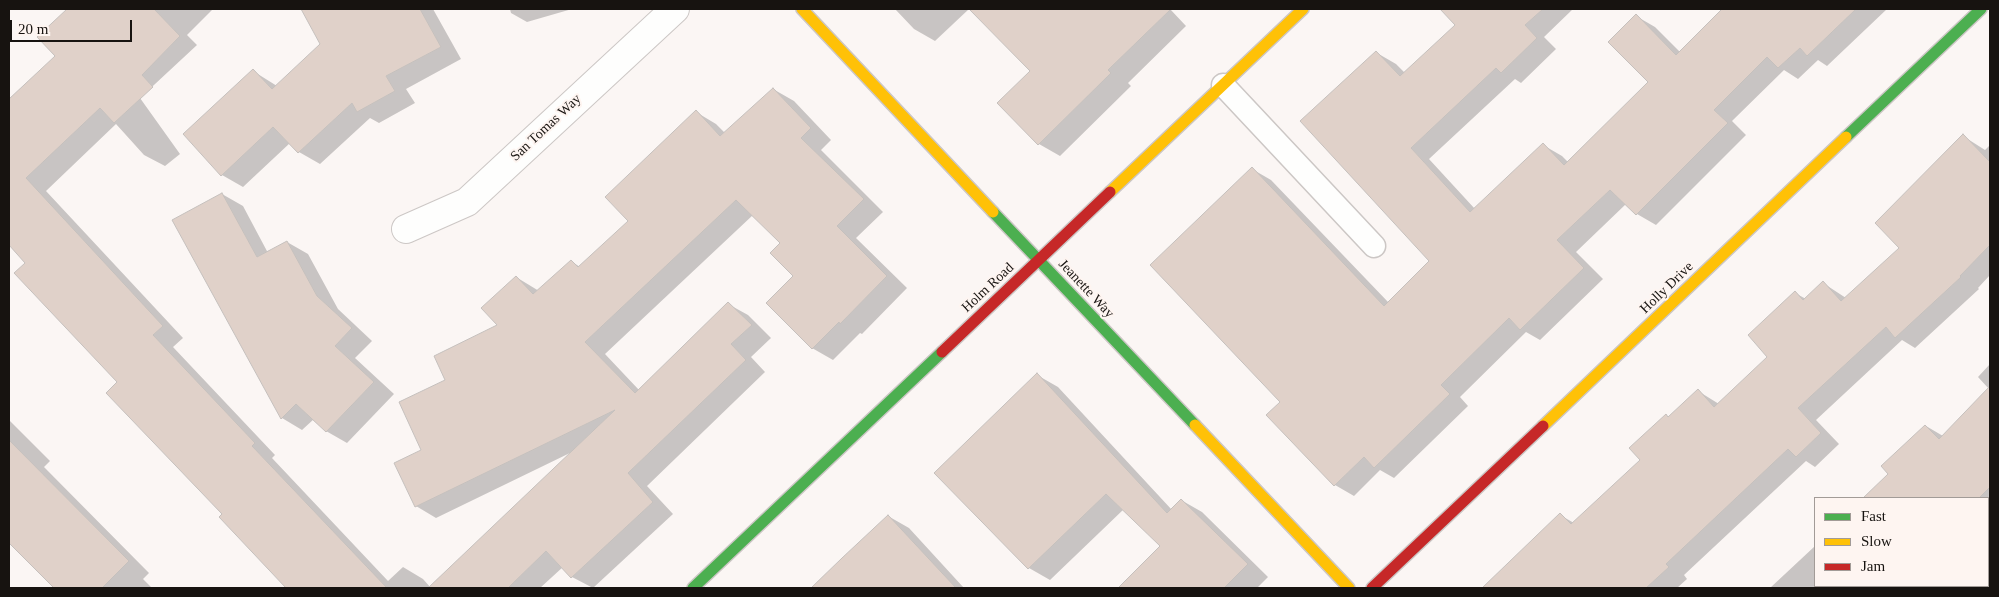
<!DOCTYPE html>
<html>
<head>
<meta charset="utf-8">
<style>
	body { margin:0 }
	#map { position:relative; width:1999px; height:597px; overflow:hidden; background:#fbf6f4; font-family:"Times New Roman",serif }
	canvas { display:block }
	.frame { position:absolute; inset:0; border:10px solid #171310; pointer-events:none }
	.legend { position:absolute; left:1814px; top:497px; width:175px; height:90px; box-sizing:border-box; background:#fef5f1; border:1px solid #a29b97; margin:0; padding:6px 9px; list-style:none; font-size:15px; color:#171310 }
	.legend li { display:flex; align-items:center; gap:10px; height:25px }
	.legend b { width:25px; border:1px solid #a29b97 }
	.scale { position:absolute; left:10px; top:20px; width:122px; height:22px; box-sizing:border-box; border:2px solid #171310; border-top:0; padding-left:6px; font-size:15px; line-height:18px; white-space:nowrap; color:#171310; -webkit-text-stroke:4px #fef5f1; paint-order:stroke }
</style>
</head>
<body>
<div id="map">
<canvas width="1999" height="597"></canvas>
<div class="frame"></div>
<ul class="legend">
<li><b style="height:6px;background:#4caf50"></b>Fast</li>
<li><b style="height:6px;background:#ffc107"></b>Slow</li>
<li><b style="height:6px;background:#c62828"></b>Jam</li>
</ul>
<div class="scale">20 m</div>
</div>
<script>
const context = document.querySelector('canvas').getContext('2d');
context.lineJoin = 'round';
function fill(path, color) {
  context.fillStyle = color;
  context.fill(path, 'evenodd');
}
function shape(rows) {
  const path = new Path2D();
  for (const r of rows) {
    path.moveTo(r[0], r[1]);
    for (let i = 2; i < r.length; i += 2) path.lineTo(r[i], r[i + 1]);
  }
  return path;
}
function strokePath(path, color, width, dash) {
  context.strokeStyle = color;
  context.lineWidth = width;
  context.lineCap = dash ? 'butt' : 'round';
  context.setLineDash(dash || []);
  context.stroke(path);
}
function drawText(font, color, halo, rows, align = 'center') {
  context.font = font + ' "Times New Roman",serif';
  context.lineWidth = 4;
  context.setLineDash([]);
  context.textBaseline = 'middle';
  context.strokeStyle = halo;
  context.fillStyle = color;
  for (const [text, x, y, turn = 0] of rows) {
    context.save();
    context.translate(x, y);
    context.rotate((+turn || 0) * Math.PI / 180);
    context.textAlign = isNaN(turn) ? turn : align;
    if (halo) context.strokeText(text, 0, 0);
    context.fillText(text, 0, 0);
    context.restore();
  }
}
fill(shape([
	[69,9,213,9,187,35,197,45,140,98,180,154,165,166,144,155,116,124,46,191,183,338,173,347,275,455,272,458,388,581,403,567,423,579,431,588,288,588,221,517,224,514,27,263,9,243,9,101,57,56,39,37],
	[302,9,351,9,352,11,357,9,433,9,461,59,406,89,415,103,379,123,370,118,320,164,299,152,290,143,243,187,222,175,253,71,277,86,322,44],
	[510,9,572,9,527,22,511,13],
	[895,9,969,9,935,41,914,29],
	[971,9,1170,9,1186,26,1128,83,1131,86,1060,156,1039,144,1032,71],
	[1456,9,1573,9,1544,37,1556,49,1521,83,1515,79,1429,159,1475,209,1543,145,1562,156,1568,162,1649,82,1636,16,1655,27,1680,52,1732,9,1887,9,1827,66,1818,60,1798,79,1784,70,1732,121,1746,135,1656,225,1637,214,1626,204,1576,252,1603,279,1540,340,1526,332,1460,397,1468,406,1394,478,1380,470,1354,496,1335,485,1282,402,1252,169,1271,180,1389,303,1431,261,1377,53,1396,64,1405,73,1457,25,1448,16],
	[773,89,794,101,831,140,821,150,883,212,856,238,907,288,862,334,860,333,833,360,812,348,795,276,782,243,753,215,605,354,639,390,728,304,748,315,771,338,751,357,765,372,647,486,673,514,593,588,572,577,563,567,540,588,480,588,456,563,572,452,436,518,416,506,423,451,447,381,499,326,516,277,539,291,571,261,580,267,630,221,696,112,716,124,725,133],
	[1963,136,1985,150,1990,145,1990,275,1978,288,1979,289,1915,348,1902,340,1816,420,1839,444,1815,467,1806,461,1684,575,1687,579,1677,588,1484,588,1560,515,1574,523,1642,460,1666,416,1669,417,1698,391,1719,404,1769,357,1795,293,1806,299,1823,283,1846,298,1901,248],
	[222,194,243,206,268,253,287,242,308,254,338,309,372,341,355,358,394,394,347,443,326,431,314,419,302,430,282,418],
	[1990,364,1990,549,1988,552,1988,498,1864,498,1889,474,1926,426,1943,436,1989,389,1978,377],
	[1037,375,1058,387,1172,510,1181,500,1202,512,1268,577,1257,588,1120,588,1162,546,1124,509,1050,580,1029,568,935,473],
	[9,420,50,461,44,467,149,573,143,579,152,588,55,588,9,541],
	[888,516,909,528,964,588,812,588],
	[1815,546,1815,586,1921,586,1918,588,1770,588]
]), '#0003');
const building = shape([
	[67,9,154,9,180,36,142,75,153,87,114,123,100,108,26,178,163,326,153,335,255,443,252,446,387,588,286,588,219,517,222,514,106,393,117,382,14,273,25,263,9,245,9,99,55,56,37,37,67,9],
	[301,9,420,9,441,47,386,76,395,91,357,112,352,103,298,153,273,127,221,176,183,134,253,69,272,89,320,44,301,9],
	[969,9,1171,9,1108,70,1111,73,1038,145,997,103,1030,71,969,9],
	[1440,9,1543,9,1525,25,1537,38,1501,73,1496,68,1411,148,1470,212,1543,143,1564,165,1648,82,1608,42,1636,14,1676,55,1722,9,1856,9,1807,56,1800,48,1778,68,1767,57,1714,110,1728,123,1636,215,1610,190,1557,240,1584,268,1520,330,1509,318,1441,385,1450,394,1374,468,1364,457,1334,486,1266,415,1280,402,1150,265,1252,167,1384,306,1429,261,1300,121,1376,51,1400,76,1455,25,1440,9],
	[773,88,811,128,801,138,864,199,837,226,887,276,840,324,839,322,812,349,766,303,793,276,770,253,780,243,736,200,585,342,635,393,728,302,752,325,731,344,746,360,628,473,653,502,571,578,546,551,508,588,428,588,615,410,415,507,394,463,421,450,399,402,445,380,434,356,497,325,481,308,516,276,533,294,571,260,578,267,628,221,605,197,696,110,720,136,773,88],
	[1963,134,1990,162,1990,245,1960,276,1961,277,1895,338,1886,327,1798,408,1821,433,1796,457,1788,449,1666,564,1669,567,1646,588,1482,588,1560,513,1571,524,1640,460,1629,448,1666,414,1668,417,1698,389,1714,407,1767,357,1748,335,1795,291,1803,300,1823,281,1841,301,1899,248,1875,223,1963,134],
	[222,193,257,257,287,241,317,296,352,328,335,346,374,382,326,432,296,404,281,419,172,220,222,193],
	[1037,373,1167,513,1181,499,1248,564,1224,588,1118,588,1160,546,1106,494,1028,569,934,473,1037,373],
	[1990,386,1990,487,1979,498,1863,498,1888,474,1881,466,1925,425,1939,439,1990,386],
	[9,440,129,561,102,588,54,588,9,543,9,440],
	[888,515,956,588,811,588,842,558,888,515]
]);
fill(building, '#e0d1c9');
strokePath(building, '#c5c0bd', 1);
const lane = shape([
	[1223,85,1374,246]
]);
const street = shape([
	[406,229,467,202,675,9]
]);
const fast = shape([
	[1846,137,1981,9],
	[993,212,1195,425],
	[693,588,942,352]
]);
const slow = shape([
	[802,9,993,212],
	[1110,192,1303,9],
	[1195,425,1349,588],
	[1543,426,1846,137]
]);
const jam = shape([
	[942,352,1110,192],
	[1372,588,1543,426]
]);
strokePath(lane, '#ccc7c5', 25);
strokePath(street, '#ccc7c5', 30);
strokePath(fast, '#ccc7c5', 14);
strokePath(slow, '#ccc7c5', 14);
strokePath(jam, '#ccc7c5', 14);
strokePath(lane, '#fefefd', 22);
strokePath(street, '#fefefd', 28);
strokePath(fast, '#4caf50', 11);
strokePath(slow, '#ffc107', 11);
strokePath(jam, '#c62828', 11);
drawText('14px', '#171310', '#fef5f1', [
	["San Tomas Way",546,128,-43],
	["Holm Road",988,288,-43],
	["Holly Drive",1667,288,-44],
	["Jeanette Way",1086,289,47]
]);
</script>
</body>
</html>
